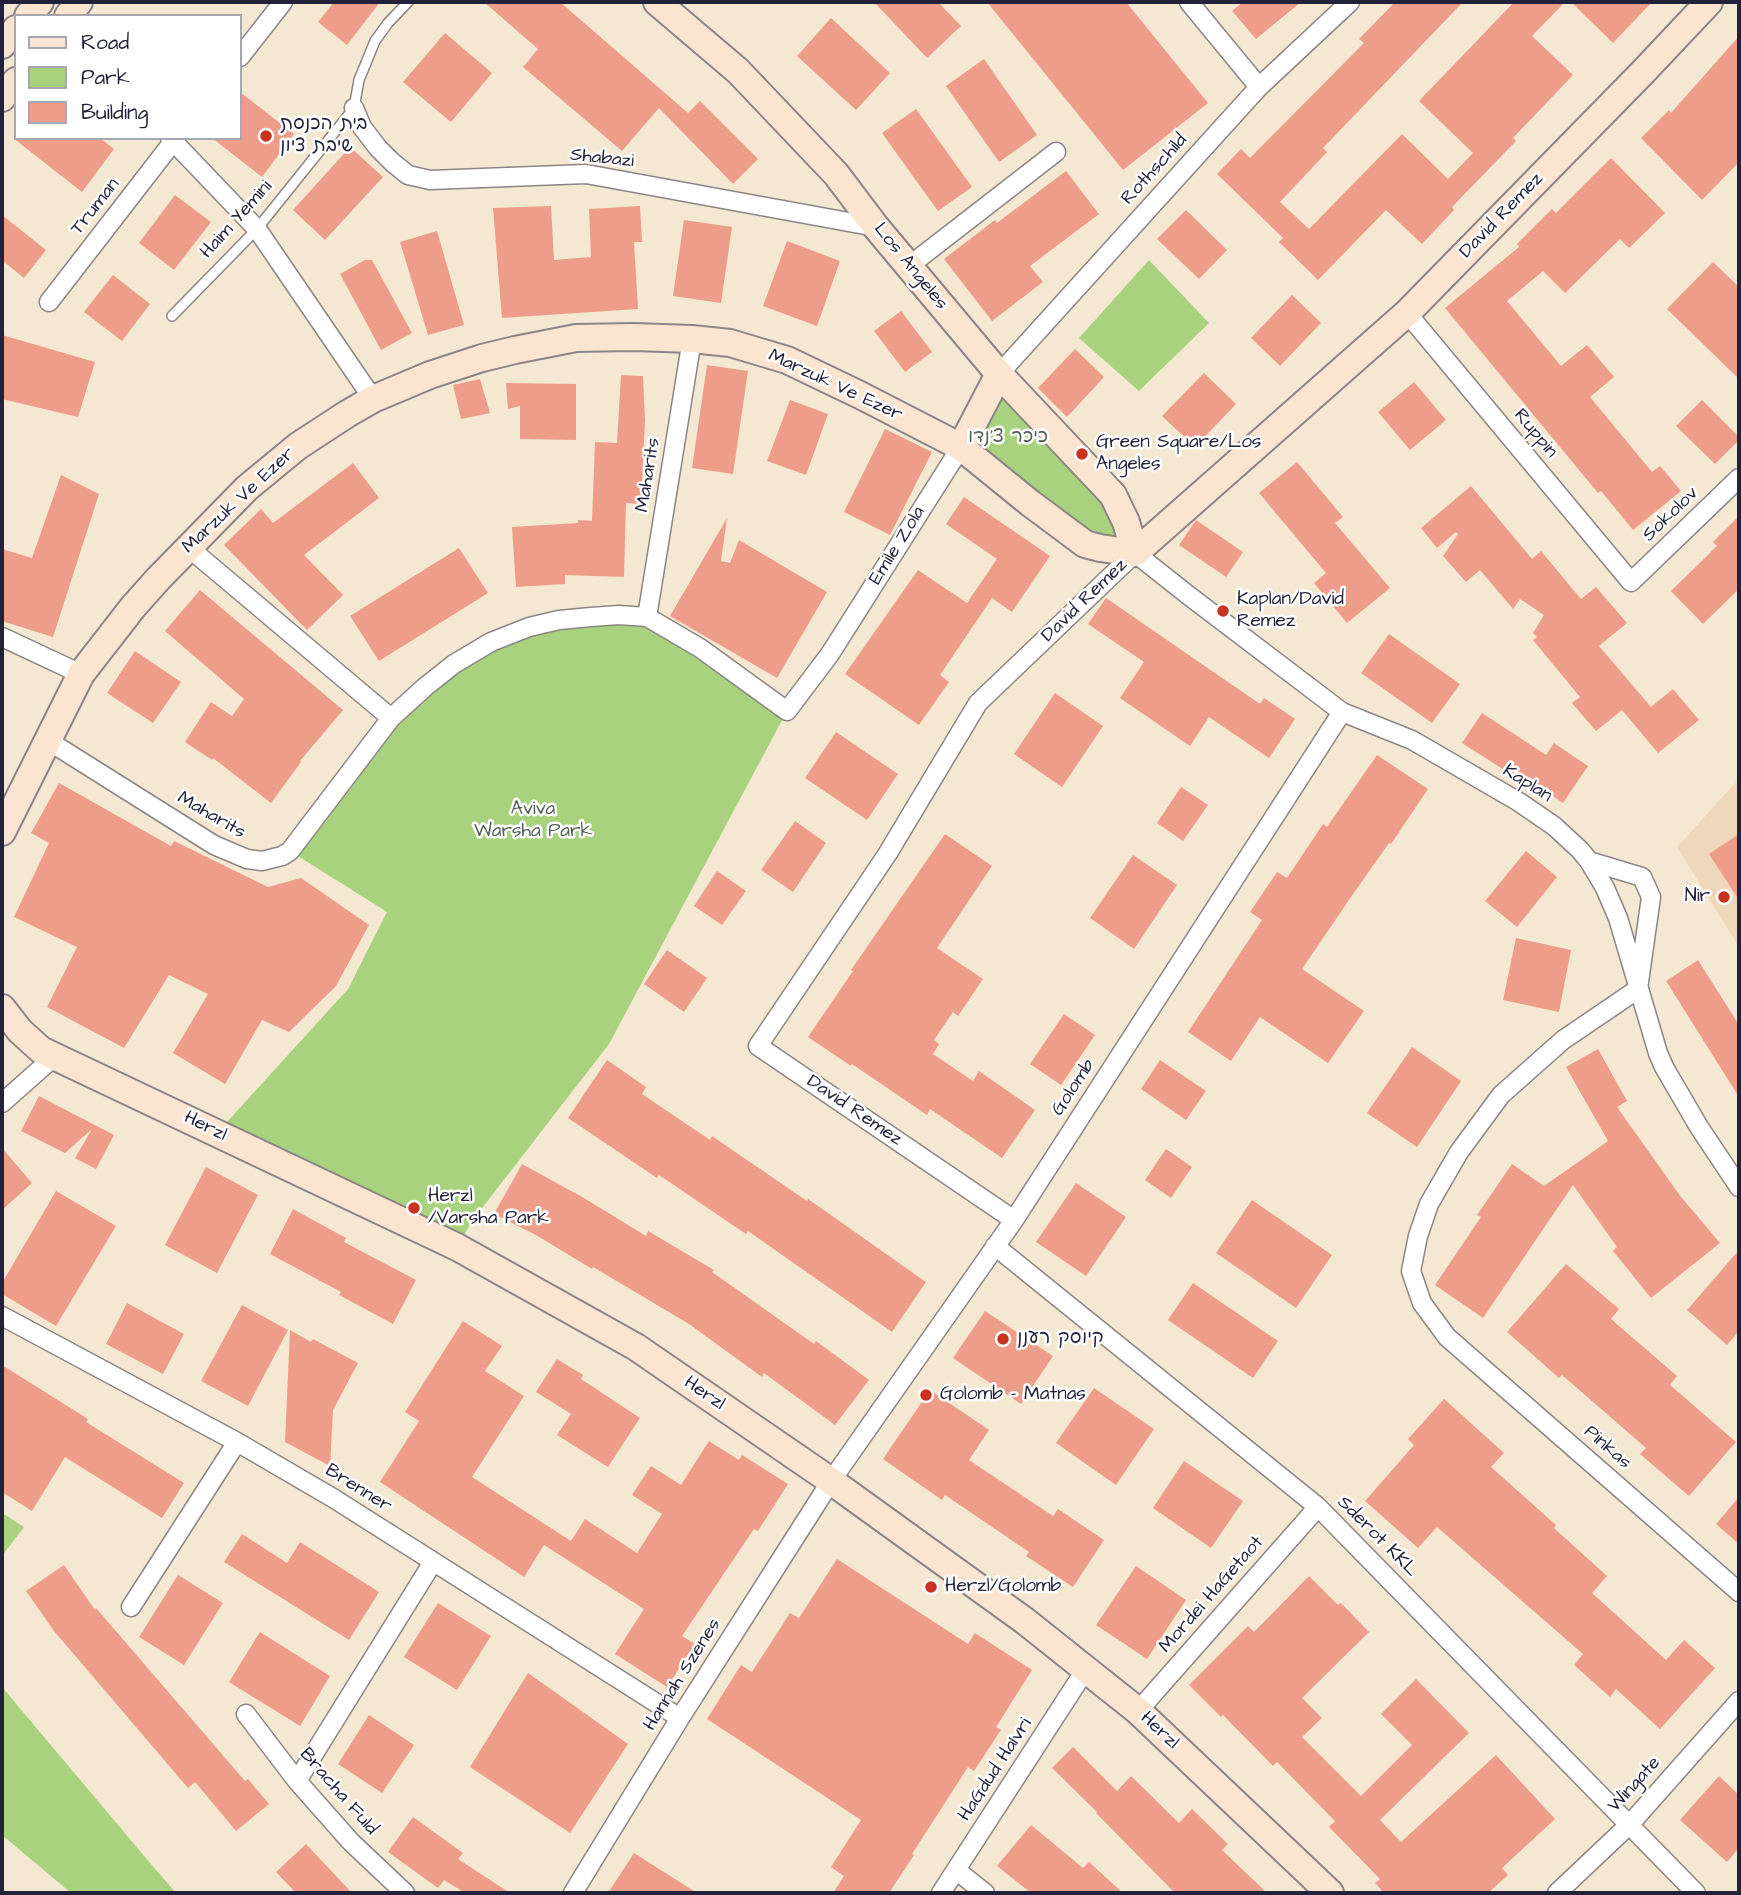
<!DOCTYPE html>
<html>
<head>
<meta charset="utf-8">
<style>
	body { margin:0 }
	#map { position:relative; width:1741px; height:1895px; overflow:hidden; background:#f5e8d2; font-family:"Architects Daughter",sans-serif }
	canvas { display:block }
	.frame { position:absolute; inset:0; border:4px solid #22223b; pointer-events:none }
	.legend { position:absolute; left:14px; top:14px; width:228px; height:126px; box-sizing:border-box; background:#fff; border:2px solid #a7a7b1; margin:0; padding:9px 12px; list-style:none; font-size:21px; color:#22223b }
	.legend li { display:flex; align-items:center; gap:14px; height:35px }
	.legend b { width:35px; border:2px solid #a7a7b1 }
</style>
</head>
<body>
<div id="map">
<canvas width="1741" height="1895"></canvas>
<div class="frame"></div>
<ul class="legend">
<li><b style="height:9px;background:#fce5d0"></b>Road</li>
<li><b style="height:19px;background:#a8d27e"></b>Park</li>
<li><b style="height:19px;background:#ee9d8a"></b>Building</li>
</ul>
</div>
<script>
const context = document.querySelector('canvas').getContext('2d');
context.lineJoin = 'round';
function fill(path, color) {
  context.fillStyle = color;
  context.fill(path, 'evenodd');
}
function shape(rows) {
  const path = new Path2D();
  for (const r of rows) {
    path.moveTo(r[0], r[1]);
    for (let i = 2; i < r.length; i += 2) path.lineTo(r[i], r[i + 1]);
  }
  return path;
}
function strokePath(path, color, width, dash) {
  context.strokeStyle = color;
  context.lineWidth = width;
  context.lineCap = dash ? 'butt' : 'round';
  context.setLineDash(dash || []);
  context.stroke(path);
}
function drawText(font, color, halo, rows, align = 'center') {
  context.font = font + ' "Architects Daughter","Playpen Sans Hebrew",sans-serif';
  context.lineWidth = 5;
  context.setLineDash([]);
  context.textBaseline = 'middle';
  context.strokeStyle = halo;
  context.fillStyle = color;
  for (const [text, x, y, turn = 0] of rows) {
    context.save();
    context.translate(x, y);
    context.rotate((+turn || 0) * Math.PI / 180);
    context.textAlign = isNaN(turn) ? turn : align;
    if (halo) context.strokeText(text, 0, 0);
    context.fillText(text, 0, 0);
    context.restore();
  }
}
fill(shape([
	[1739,779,1739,947,1677,847]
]), '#eed7bb');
fill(shape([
	[1149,260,1209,323,1139,391,1079,338],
	[999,374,1113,495,1135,553,1100,548,961,447],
	[647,617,787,711,609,1044,472,1221,457,1247,217,1133,348,989,387,912,290,851,425,687,529,627],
	[2,1513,24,1527,2,1556],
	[2,1687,145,1857,176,1893,71,1893,2,1835]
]), '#a8d27e');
fill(shape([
	[334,2,380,2,347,45,318,22],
	[484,2,560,2,688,113,700,101,758,159,733,184,659,108,622,151,523,67,538,49],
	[874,2,938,2,961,26,927,58],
	[987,2,1126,2,1208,103,1123,170],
	[1243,2,1301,2,1256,39,1232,11],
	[1395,2,1463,2,1323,148,1327,152,1280,202,1309,229,1402,134,1448,179,1473,153,1419,101,1514,2,1565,2,1532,36,1573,75,1513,138,1516,141,1452,207,1454,210,1422,244,1386,210,1318,280,1279,242,1283,238,1217,174,1241,149,1250,158,1364,43,1359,39],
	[1571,2,1652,2,1613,43],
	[831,18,890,73,856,110,797,56],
	[445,33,492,73,451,122,403,82],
	[1739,36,1739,162,1702,200,1641,138,1669,110,1671,113],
	[984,59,1037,135,999,162,946,86],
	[240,92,294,134,262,177,212,138,240,138],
	[916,109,972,187,938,211,882,133],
	[13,138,100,138,114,149,82,192],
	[350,147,383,177,325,240,293,210],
	[1611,158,1665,213,1629,248,1620,239,1565,293,1543,271,1507,301,1561,366,1587,345,1614,377,1590,397,1652,472,1660,466,1681,491,1633,530,1601,491,1598,493,1445,308,1519,247,1517,244,1552,209,1556,213],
	[1066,171,1099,214,1030,266,1043,282,992,321,944,259,995,220,997,223],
	[175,195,211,222,174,270,139,243],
	[551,206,554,260,591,257,589,209,640,206,642,242,634,242,638,309,502,318,493,208],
	[1186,210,1227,250,1199,279,1157,239],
	[2,215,46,250,24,278,2,260],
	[684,220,732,227,721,303,673,296],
	[437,231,464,325,428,335,400,242],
	[787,241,840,261,817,326,763,306],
	[365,260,372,260,412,333,381,350,340,274],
	[1713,262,1739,287,1739,379,1667,309],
	[113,275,150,304,122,341,84,312],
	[1292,295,1321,323,1280,366,1251,338],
	[901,311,932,352,905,372,874,331],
	[2,335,95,362,78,417,2,399],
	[1075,349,1104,377,1067,417,1038,388],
	[707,365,748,371,733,474,692,468],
	[1204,373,1236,404,1195,447,1162,416],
	[621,375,643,376,645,420,641,504,626,503,624,577,565,575,565,584,516,587,512,527,578,523,578,520,592,521,595,442,617,443],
	[480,379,490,413,461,419,453,385],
	[1414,382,1446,420,1410,450,1378,412],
	[506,383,576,384,576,440,520,439,520,406,508,409],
	[790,400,828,414,806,475,767,461],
	[1702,400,1739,437,1739,440,1715,464,1676,426],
	[885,429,932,452,890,535,844,512],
	[1297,462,1343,517,1335,523,1390,588,1347,623,1314,583,1326,573,1259,493],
	[353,463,379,498,304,555,343,595,307,630,224,545,261,509,273,523],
	[61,475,99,494,53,637,2,621,2,549,32,558],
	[1471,486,1532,559,1541,551,1581,599,1596,587,1627,623,1599,646,1651,707,1673,689,1699,720,1658,753,1622,710,1596,731,1572,703,1580,697,1533,640,1537,637,1533,633,1544,615,1520,599,1513,609,1480,570,1466,582,1443,556,1458,534,1456,532,1437,548,1421,528],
	[964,497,1050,556,1012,612,992,598,940,675,949,682,919,725,845,674,918,570,967,603,997,559,946,524],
	[1739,516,1739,589,1703,624,1671,591,1717,546,1713,542],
	[727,518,721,561,730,563,739,540,827,592,777,678,670,616],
	[1196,520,1243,552,1226,577,1179,545],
	[459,548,488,593,379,661,350,616],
	[200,590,343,710,300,761,301,762,271,803,213,758,212,760,185,742,211,702,232,716,244,699,165,631],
	[1106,598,1260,704,1264,698,1295,719,1269,758,1209,717,1190,746,1120,698,1144,662,1088,624],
	[1389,634,1460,684,1432,723,1361,673],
	[135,651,181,682,153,723,107,693],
	[1055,693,1103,726,1062,787,1014,754],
	[1482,713,1546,755,1554,743,1588,766,1563,803,1516,770,1512,775,1462,743],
	[836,732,898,774,867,820,805,778],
	[1377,755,1428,789,1391,844,1389,843,1351,897,1302,969,1364,1011,1328,1063,1260,1017,1231,1061,1188,1032,1262,920,1250,912,1277,872,1287,878,1323,824,1327,827],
	[59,783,171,846,174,841,268,887,301,878,369,925,336,986,289,1032,262,1020,225,1084,173,1053,208,994,169,975,124,1048,47,1007,77,947,14,917,49,843,31,833],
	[1181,787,1208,805,1183,841,1157,823],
	[795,821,826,843,793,892,761,870],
	[945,834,992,866,937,948,983,979,958,1016,953,1012,934,1040,939,1044,933,1054,973,1081,979,1071,1035,1110,1002,1158,930,1109,927,1115,852,1064,851,1066,808,1037,853,971,851,970],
	[1739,834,1739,900,1709,854],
	[1526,851,1557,877,1517,927,1485,901],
	[1133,855,1177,885,1134,949,1090,918],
	[717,871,746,891,722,925,694,906],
	[1516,938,1571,950,1559,1012,1503,1000],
	[667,950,707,978,684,1012,644,984],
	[1698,960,1739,1025,1739,1097,1666,981],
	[1064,1014,1095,1035,1061,1085,1030,1064],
	[1412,1047,1461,1081,1417,1147,1367,1113],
	[1598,1049,1627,1101,1617,1107,1681,1197,1720,1243,1651,1298,1613,1251,1617,1247,1573,1185,1483,1318,1435,1285,1481,1217,1477,1215,1512,1164,1544,1186,1608,1141,1566,1067],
	[607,1060,646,1087,642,1094,710,1140,712,1136,807,1201,808,1199,926,1282,892,1332,748,1231,746,1234,659,1175,657,1178,568,1118],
	[1160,1060,1206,1091,1186,1120,1141,1089],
	[39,1096,114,1135,96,1169,75,1158,92,1129,65,1153,21,1131],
	[2,1148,32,1183,2,1210],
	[1166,1149,1192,1167,1171,1198,1145,1180],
	[522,1164,584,1198,646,1236,648,1231,714,1270,712,1272,814,1344,816,1341,869,1380,835,1425,764,1373,762,1377,689,1324,593,1267,592,1269,536,1235,494,1214],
	[206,1167,258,1195,217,1273,165,1245],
	[1076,1183,1126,1217,1086,1276,1036,1242],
	[56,1191,116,1226,56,1326,2,1294,2,1283],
	[1252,1200,1332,1255,1296,1308,1216,1253],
	[293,1209,346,1238,344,1242,416,1280,393,1324,339,1295,341,1292,270,1254],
	[1739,1250,1739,1331,1727,1345,1687,1310],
	[1566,1264,1619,1309,1611,1319,1677,1376,1670,1385,1736,1442,1689,1496,1640,1454,1646,1448,1562,1375,1559,1378,1507,1332],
	[1193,1283,1278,1341,1253,1378,1168,1320],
	[127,1303,184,1334,163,1374,106,1344],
	[242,1305,288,1330,248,1406,201,1381],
	[985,1311,1053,1356,1021,1404,953,1358],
	[463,1321,502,1346,485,1371,524,1396,472,1477,571,1541,585,1519,637,1553,662,1514,632,1495,651,1466,681,1485,709,1441,739,1460,742,1455,788,1484,758,1531,754,1529,682,1636,695,1644,667,1687,615,1654,644,1609,544,1545,524,1577,380,1482,419,1421,405,1412],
	[290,1330,311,1342,313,1339,358,1363,333,1410,330,1466,285,1442],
	[557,1359,583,1375,581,1379,640,1418,608,1467,557,1435,571,1414,536,1392],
	[2,1365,88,1419,86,1422,184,1483,162,1518,65,1457,32,1511,2,1492],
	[1094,1388,1154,1429,1116,1485,1056,1443],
	[930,1390,989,1430,969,1460,1053,1516,1058,1509,1104,1540,1073,1587,1026,1556,1029,1552,945,1495,942,1500,883,1459],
	[1444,1399,1504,1453,1491,1467,1556,1525,1554,1528,1607,1576,1592,1593,1666,1660,1684,1640,1715,1668,1660,1729,1616,1689,1610,1697,1574,1665,1583,1654,1437,1527,1418,1548,1365,1501,1414,1445,1408,1439],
	[1184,1461,1243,1501,1211,1548,1153,1508],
	[1739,1497,1739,1544,1716,1524],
	[242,1534,287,1563,300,1542,379,1592,349,1640,224,1562],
	[837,1559,968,1644,975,1633,1032,1670,996,1727,1001,1730,974,1771,968,1767,912,1854,914,1855,889,1893,833,1893,844,1876,831,1867,861,1820,707,1719,741,1665,752,1672,790,1613,799,1618],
	[64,1565,95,1610,96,1608,245,1781,248,1779,269,1804,236,1831,195,1782,188,1788,54,1631,26,1591],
	[1136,1566,1186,1600,1147,1659,1096,1625],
	[178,1575,223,1603,184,1665,139,1637],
	[1309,1576,1338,1605,1341,1603,1369,1632,1302,1698,1322,1718,1302,1737,1361,1796,1412,1745,1381,1714,1416,1679,1469,1733,1380,1820,1401,1842,1496,1755,1555,1819,1502,1868,1508,1875,1488,1893,1384,1893,1375,1883,1380,1879,1329,1827,1335,1821,1277,1762,1273,1766,1223,1715,1221,1717,1189,1685,1248,1626,1254,1632],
	[438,1603,491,1636,457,1690,404,1657],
	[260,1632,330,1676,300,1726,229,1682],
	[528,1673,628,1744,570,1833,470,1767],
	[369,1715,414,1745,382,1793,338,1764],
	[1073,1747,1117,1791,1131,1776,1179,1823,1192,1809,1228,1844,1222,1850,1267,1893,1175,1893,1096,1813,1097,1812,1052,1768],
	[1719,1776,1739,1795,1739,1848,1727,1862,1680,1820],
	[413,1817,463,1853,458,1859,510,1893,465,1893,444,1880,438,1888,388,1852],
	[1031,1825,1083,1868,1089,1862,1123,1893,1031,1893,997,1866],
	[306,1844,352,1893,296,1893,276,1872],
	[634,1853,697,1893,608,1893]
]), '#ee9d8a');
const lane = shape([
	[172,316,257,229,354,108,359,80,375,41,388,23,408,2]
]);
const street = shape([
	[1189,2,1259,87],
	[240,57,283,2],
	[354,108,362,127,378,148,392,162,408,175,430,180,586,174,876,227],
	[170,138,257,229,373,399],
	[909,266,1056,152],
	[49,302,176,138],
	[1407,313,1631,582,1739,478],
	[999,374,1259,87,1350,2],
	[188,547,391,718],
	[647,617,692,339],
	[2,637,81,674],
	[47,740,214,845,247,859,262,861,282,856,290,851,391,718,425,687,454,664,491,642,529,627,559,620,591,617,619,615,647,617,700,648,787,711,830,654,961,447],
	[1589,861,1642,877,1651,897,1638,989,1563,1040,1501,1095,1459,1152,1429,1204,1418,1236,1411,1271,1422,1303,1447,1337,1739,1592],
	[2,1103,54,1057],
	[1014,1220,758,1046,888,853,978,703,1135,553,1188,595,1342,712,1412,740,1519,802,1554,826,1580,850,1589,861,1605,888,1618,918,1658,1053,1664,1067,1699,1127,1739,1187],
	[995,1246,1318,1507,1696,1893],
	[2,1316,237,1442,333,1498,680,1718],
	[131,1607,237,1442],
	[1138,1711,1318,1507],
	[246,1714,297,1781,351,1842,405,1893],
	[297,1781,433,1562],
	[956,1870,985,1893],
	[573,1893,680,1718,831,1481,1014,1220,1342,712],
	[941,1893,1086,1669],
	[1557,1893,1630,1824,1739,1701]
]);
const secondary = shape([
	[657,2,738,71,836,174,876,227,999,374,1113,495,1126,522,1135,553],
	[28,16,40,2],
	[68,16,79,2],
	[2,45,16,29],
	[2,98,16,81],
	[961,447,999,374],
	[1135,553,1407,313,1644,71,1709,2],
	[2,832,81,674,133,607,158,579,247,488,298,446,347,414,373,399,430,375,482,358,515,350,576,338,634,337,692,339,730,343,787,360,860,395,961,447,1030,503,1085,544,1100,548,1135,553],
	[2,1008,20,1031,41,1050,457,1247,636,1347,831,1481,1025,1621,1138,1711,1330,1893]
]);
strokePath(lane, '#8c8586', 12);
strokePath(street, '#8c8586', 21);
strokePath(secondary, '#8c8586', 30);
strokePath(lane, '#fff', 9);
strokePath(street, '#fff', 18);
strokePath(secondary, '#fce5d0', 26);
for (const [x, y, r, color] of [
	[266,136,7,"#c8321e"],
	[1082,454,7,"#c8321e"],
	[1223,611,7,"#c8321e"],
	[1724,897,7,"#c8321e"],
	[414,1208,7,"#c8321e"],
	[1003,1339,7,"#c8321e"],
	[926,1395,7,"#c8321e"],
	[931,1587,7,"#c8321e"]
]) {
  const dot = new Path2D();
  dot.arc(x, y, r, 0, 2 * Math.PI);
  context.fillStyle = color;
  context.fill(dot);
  strokePath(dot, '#fff', 2.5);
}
drawText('19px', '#22223b', '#fff', [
	["בית הכנסת",280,125],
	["שיבת ציון",280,147],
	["Green Square/Los",1096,443],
	["Angeles",1096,465],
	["Kaplan/David",1237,600],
	["Remez",1237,622],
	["Nir",1710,897,"right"],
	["Herzl",428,1197],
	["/Varsha Park",428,1219],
	["קיוסק רענן",1017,1339],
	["Golomb - Matnas",940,1395],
	["Herzl/Golomb",945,1587]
], 'left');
drawText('19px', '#22223b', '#fff', [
	["Shabazi",602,159,6],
	["Rothschild",1155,170,-48],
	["Truman",96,207,-52],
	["David Remez",1502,216,-46],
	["Haim Yemini",237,220,-48],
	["Los Angeles",910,267,51],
	["Marzuk Ve Ezer",835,386,25],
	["Ruppin",1535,434,50],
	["Maharits",649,475,-81],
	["Marzuk Ve Ezer",239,501,-43],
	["Sokolov",1671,515,-44],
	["Emile Zola",898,546,-58],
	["David Remez",1085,601,-44],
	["Kaplan",1527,784,32],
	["Maharits",211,816,30],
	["Golomb",1074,1088,-57],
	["David Remez",854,1111,34],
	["Herzl",205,1127,26],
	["Herzl",704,1394,34],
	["Pinkas",1607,1448,41],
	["Brenner",358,1489,32],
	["Sderot KKL",1377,1537,45],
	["Mordei HaGetaot",1212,1595,-49],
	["Hannah Szenes",683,1675,-58],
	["Herzl",1159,1731,43],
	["HaGdud HaIvri",996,1770,-57],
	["Wingate",1635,1785,-48],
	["Bracha Fuld",338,1792,49]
]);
drawText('19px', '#516052', '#fff', [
	["כיכר צ'נדו",1008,438],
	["Aviva",533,810],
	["Warsha Park",533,832]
]);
</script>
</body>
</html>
